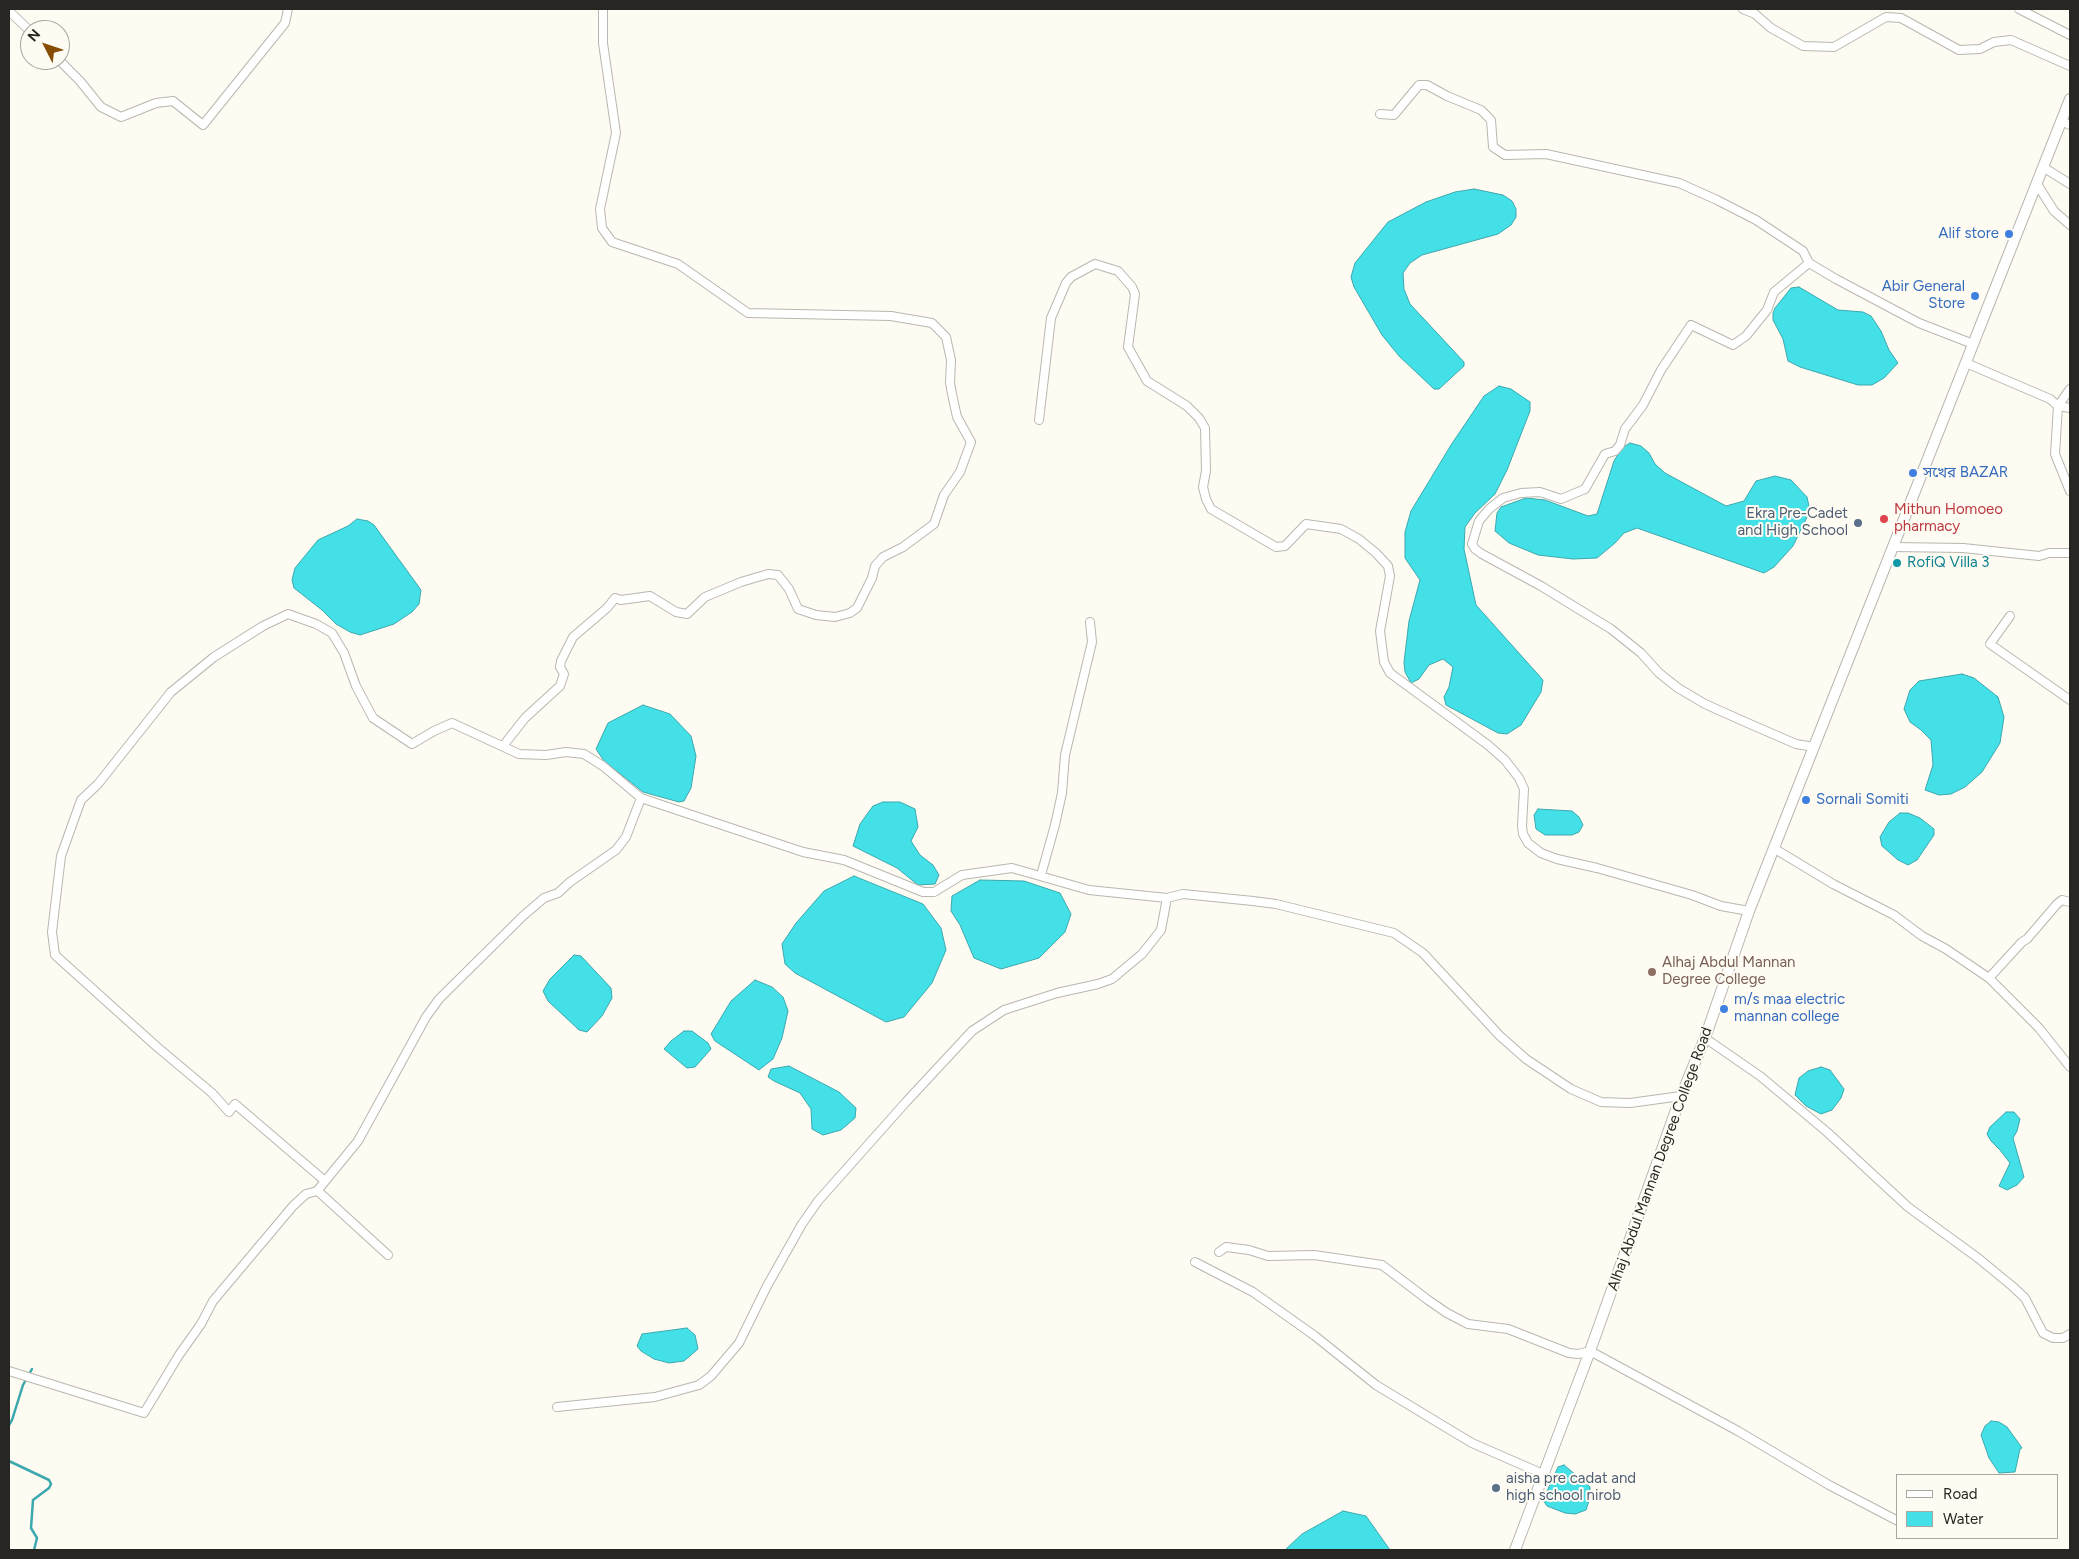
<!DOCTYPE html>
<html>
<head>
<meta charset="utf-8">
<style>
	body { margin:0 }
	#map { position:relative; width:2079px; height:1559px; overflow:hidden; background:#fdfbf2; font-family:Figtree,sans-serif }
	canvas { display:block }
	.frame { position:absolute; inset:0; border:10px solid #272623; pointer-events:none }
	.legend { position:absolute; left:1896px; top:1474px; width:162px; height:65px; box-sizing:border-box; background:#fdfbf2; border:1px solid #a7a69f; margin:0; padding:6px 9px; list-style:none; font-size:15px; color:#272623 }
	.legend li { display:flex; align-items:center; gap:10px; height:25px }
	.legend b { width:25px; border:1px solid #a7a69f }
	.north { position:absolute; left:20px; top:20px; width:50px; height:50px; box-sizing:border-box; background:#fdfbf2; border:1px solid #a7a69f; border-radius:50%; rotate:311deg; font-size:14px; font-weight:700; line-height:20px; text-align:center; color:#272623 }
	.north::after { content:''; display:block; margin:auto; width:18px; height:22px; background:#874c05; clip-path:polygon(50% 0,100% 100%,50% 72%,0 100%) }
</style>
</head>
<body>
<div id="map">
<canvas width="2079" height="1559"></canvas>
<div class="frame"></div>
<ul class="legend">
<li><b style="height:6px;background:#fff"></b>Road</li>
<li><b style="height:14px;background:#44e0e8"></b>Water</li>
</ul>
<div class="north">N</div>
</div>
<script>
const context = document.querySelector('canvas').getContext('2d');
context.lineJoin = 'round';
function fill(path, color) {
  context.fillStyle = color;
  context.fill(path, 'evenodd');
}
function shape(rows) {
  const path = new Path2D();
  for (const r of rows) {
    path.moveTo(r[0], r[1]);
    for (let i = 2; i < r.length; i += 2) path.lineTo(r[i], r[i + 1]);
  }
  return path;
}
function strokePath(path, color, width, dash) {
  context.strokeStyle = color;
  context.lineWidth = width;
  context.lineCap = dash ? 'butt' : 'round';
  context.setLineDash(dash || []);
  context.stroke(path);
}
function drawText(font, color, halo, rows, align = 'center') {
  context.font = font + ' Figtree,"Noto Sans Bengali",sans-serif';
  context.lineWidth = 4;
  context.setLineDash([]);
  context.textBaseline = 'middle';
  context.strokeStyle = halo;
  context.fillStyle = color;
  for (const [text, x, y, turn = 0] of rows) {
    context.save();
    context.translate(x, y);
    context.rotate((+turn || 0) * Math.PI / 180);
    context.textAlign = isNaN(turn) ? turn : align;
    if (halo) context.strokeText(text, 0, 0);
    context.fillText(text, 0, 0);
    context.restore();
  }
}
const water = shape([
	[1474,189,1503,195,1512,201,1516,209,1516,217,1511,225,1498,234,1422,255,1410,263,1403,273,1404,289,1410,304,1464,362,1464,366,1439,389,1434,389,1399,356,1382,335,1354,287,1351,277,1355,263,1388,222,1426,202,1455,192,1474,189],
	[1799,287,1838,310,1863,312,1871,316,1881,331,1889,350,1898,363,1884,378,1872,385,1858,385,1800,367,1788,361,1783,339,1773,320,1773,313,1775,308,1791,288,1799,287],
	[1499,386,1511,389,1530,402,1530,411,1507,470,1495,494,1475,513,1465,527,1464,549,1476,605,1543,680,1541,692,1521,725,1507,734,1498,733,1446,705,1444,697,1449,687,1453,667,1443,659,1429,665,1419,679,1411,683,1405,672,1404,662,1409,621,1420,580,1405,558,1405,532,1411,511,1451,445,1484,396,1499,386],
	[1630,443,1641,446,1649,453,1655,464,1665,473,1726,506,1744,501,1756,481,1775,476,1791,480,1807,497,1810,511,1793,546,1774,567,1764,573,1637,528,1624,533,1615,543,1597,558,1573,559,1538,555,1509,543,1495,531,1497,513,1501,507,1526,498,1545,500,1588,516,1597,514,1614,461,1622,448,1630,443],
	[357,519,368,521,374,525,421,590,419,604,412,612,394,624,360,635,350,632,336,624,322,610,294,588,292,580,295,568,318,540,348,526,357,519],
	[1962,674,1974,678,1998,697,2004,717,2000,743,1982,772,1965,787,1951,794,1939,795,1925,790,1933,765,1931,740,1921,730,1910,722,1904,709,1910,690,1919,681,1962,674],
	[643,705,670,714,691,736,696,756,691,788,684,801,679,802,643,792,604,761,596,749,608,723,643,705],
	[883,802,900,802,915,809,918,827,911,841,920,855,933,865,939,875,935,884,918,885,897,868,853,846,860,824,873,806,883,802],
	[1538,809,1572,811,1579,817,1583,825,1579,832,1572,835,1545,835,1536,829,1534,815,1538,809],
	[1900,813,1908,813,1920,818,1934,829,1934,835,1917,860,1908,865,1898,860,1882,846,1880,837,1889,822,1900,813],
	[854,876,923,904,941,928,946,950,932,983,904,1017,886,1022,795,973,785,964,782,944,796,923,824,891,854,876],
	[980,880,1024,881,1060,893,1071,914,1065,932,1039,958,1001,969,974,958,960,925,951,911,952,896,980,880],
	[574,955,581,956,611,988,612,998,602,1016,587,1032,579,1030,548,1001,543,991,550,979,574,955],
	[755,980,772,987,783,997,788,1011,782,1038,773,1059,759,1070,715,1041,711,1034,731,1001,755,980],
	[684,1031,692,1031,708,1043,711,1049,695,1067,687,1068,664,1049,671,1041,684,1031],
	[789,1066,839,1092,856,1108,855,1118,841,1130,823,1135,812,1129,811,1109,800,1093,774,1081,768,1077,771,1069,789,1066],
	[1821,1067,1830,1070,1844,1089,1841,1098,1832,1110,1821,1114,1806,1106,1795,1095,1799,1078,1808,1071,1821,1067],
	[2006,1112,2014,1112,2020,1119,2017,1131,2013,1138,2024,1177,2017,1185,2007,1190,1999,1186,2010,1163,2000,1150,1991,1141,1987,1134,1990,1127,2006,1112],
	[687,1328,695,1335,698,1349,684,1361,669,1363,654,1359,641,1351,637,1346,642,1334,687,1328],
	[1991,1421,1999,1422,2007,1427,2020,1445,2022,1448,2020,1449,2015,1472,1999,1473,1989,1458,1981,1435,1985,1426,1991,1421],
	[1564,1465,1590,1487,1590,1498,1586,1510,1575,1514,1565,1513,1547,1506,1543,1500,1558,1467,1564,1465],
	[1343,1511,1366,1516,1390,1550,1285,1550,1302,1534,1343,1511]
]);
fill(water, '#44e0e8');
strokePath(water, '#3ba8ad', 1);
strokePath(shape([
	[9,1425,12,1420,23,1385,32,1369],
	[9,1461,49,1480,51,1484,49,1488,33,1500,31,1528,37,1538,34,1550]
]), '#3ba8ad', 2.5);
const minor = shape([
	[1743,9,1755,14,1771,28,1803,46,1834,47,1886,17,1901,18,1959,50,1980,49,1994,42,2011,40,2070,66],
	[2019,9,2070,35],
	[9,11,30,31],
	[59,60,80,81,101,107,121,117,156,103,173,101,203,125,285,23,288,9],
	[1380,114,1394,115,1419,85,1427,85,1447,96,1481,110,1491,120,1493,147,1505,155,1546,154,1679,183,1717,200,1756,220,1803,251,1809,263,1836,279,1919,323,1973,344],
	[2061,121,2070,125],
	[2043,167,2070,184],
	[2037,184,2054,211,2070,225],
	[1809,263,1774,292,1767,310,1746,336,1733,345,1691,325,1661,370,1643,405,1625,429,1620,445,1615,451,1605,454,1585,489,1561,499,1540,492,1521,493,1503,498,1489,509,1479,521,1472,544,1475,549,1482,554,1541,586,1611,629,1641,653,1659,673,1678,688,1705,704,1743,721,1796,744,1814,747],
	[1966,363,2050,399,2058,406,2070,408],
	[2070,389,2058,406,2055,454,2070,491],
	[1039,420,1051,318,1066,283,1071,277,1095,264,1118,271,1132,287,1135,294,1128,347,1147,381,1187,406,1199,418,1205,428,1206,471,1203,487,1206,499,1211,509,1276,547,1285,546,1306,524,1341,529,1359,539,1376,553,1388,566,1390,576,1380,631,1384,662,1390,673,1488,745,1505,760,1519,778,1524,789,1522,826,1523,834,1528,843,1541,853,1557,859,1597,868,1692,895,1721,906,1749,911],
	[1893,547,1963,548,2039,556,2049,553,2070,553],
	[2010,616,1990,644,2070,700],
	[503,746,525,718,560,686,564,674,560,667,561,661,573,637,607,608,615,598,621,600,650,596,676,612,687,614,705,597,741,582,768,574,778,575,789,589,798,609,816,615,835,617,850,613,857,608,872,578,875,566,883,557,903,547,934,524,944,495,960,472,971,442,957,417,952,394,950,383,951,360,946,337,932,323,891,316,748,313,678,264,612,242,602,228,600,209,616,133,603,43,603,9],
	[1775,849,1833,884,1894,915,1922,936,1946,949,1989,978,2039,1028,2070,1067],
	[1041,875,1055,825,1062,793,1065,755,1092,642,1090,622],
	[1989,978,2022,942,2027,939,2057,904,2062,900,2070,902],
	[1705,1038,1760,1076,1827,1132,1908,1207,1978,1258,2012,1286,2025,1298,2043,1333,2053,1338,2063,1338,2070,1334],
	[325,1181,235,1104,229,1112,212,1093,156,1046,55,955,52,932,61,856,81,800,98,784,171,692,214,657,263,626,288,614,316,624,332,633,344,653,356,686,373,718,412,744,434,731,452,723,519,754,546,755,566,752,584,754,603,766,641,798,803,852,844,860,923,892,934,892,962,875,1012,868,1089,890,1167,898,1183,894,1253,901,1276,904,1394,933,1423,953,1500,1036,1526,1059,1571,1089,1601,1102,1630,1103,1681,1096],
	[317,1191,358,1141,426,1017,439,999,523,916,544,898,558,893,570,882,616,850,626,837,641,798],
	[1219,1252,1226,1247,1249,1250,1268,1256,1314,1255,1382,1265,1428,1300,1447,1313,1468,1324,1508,1329,1569,1353,1578,1354,1590,1351,1738,1431,1829,1485,1898,1521],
	[1195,1262,1253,1292,1315,1336,1376,1385,1442,1425,1472,1443,1543,1474],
	[9,1371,144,1413,179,1355,201,1324,213,1301,293,1206,306,1194,317,1191,320,1193,388,1255],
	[557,1407,655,1397,699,1385,711,1376,739,1343,767,1286,802,1224,818,1201,906,1102,972,1031,1004,1010,1057,993,1098,984,1112,979,1142,954,1161,930,1167,898]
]);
const tertiary = shape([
	[1515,1550,1590,1351,1681,1096,1705,1038,1749,911,2070,99]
]);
strokePath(minor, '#b9b7af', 10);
strokePath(tertiary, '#b9b7af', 12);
strokePath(minor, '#fff', 8);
strokePath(tertiary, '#fff', 10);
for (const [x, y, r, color] of [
	[2009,234,5,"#3f7fe0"],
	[1975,296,5,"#3f7fe0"],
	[1913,473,5,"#3f7fe0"],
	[1884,519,5,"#e0444e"],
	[1858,523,5,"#5c6f8a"],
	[1897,563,5,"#0f9aa8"],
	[1806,800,5,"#3f7fe0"],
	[1652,972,5,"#8d6e63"],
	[1724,1009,5,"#3f7fe0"],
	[1496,1488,5,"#5c6f8a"]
]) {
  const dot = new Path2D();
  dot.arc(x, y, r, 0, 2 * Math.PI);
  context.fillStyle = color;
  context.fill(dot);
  strokePath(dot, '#fdfbf2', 2);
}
drawText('15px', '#366cbe', '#fdfbf2', [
	["Alif store",1999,234,"right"],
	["Abir General",1965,287,"right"],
	["Store",1965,304,"right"],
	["সখের BAZAR",1923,473],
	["Sornali Somiti",1816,800],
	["m/s maa electric",1734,1000],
	["mannan college",1734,1017]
], 'left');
drawText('15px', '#be3a42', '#fdfbf2', [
	["Mithun Homoeo",1894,510],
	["pharmacy",1894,527]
], 'left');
drawText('15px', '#4e5e75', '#fdfbf2', [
	["Ekra Pre-Cadet",1848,514],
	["and High School",1848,531],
	["aisha pre cadat and",1506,1479,"left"],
	["high school nirob",1506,1496,"left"]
], 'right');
drawText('15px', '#0d838f', '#fdfbf2', [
	["RofiQ Villa 3",1907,563]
], 'left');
drawText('15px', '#785e54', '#fdfbf2', [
	["Alhaj Abdul Mannan",1662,963],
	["Degree College",1662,980]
], 'left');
drawText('15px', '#272623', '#fdfbf2', [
	["Alhaj Abdul Mannan Degree College Road",1660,1159,-70]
]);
</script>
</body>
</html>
